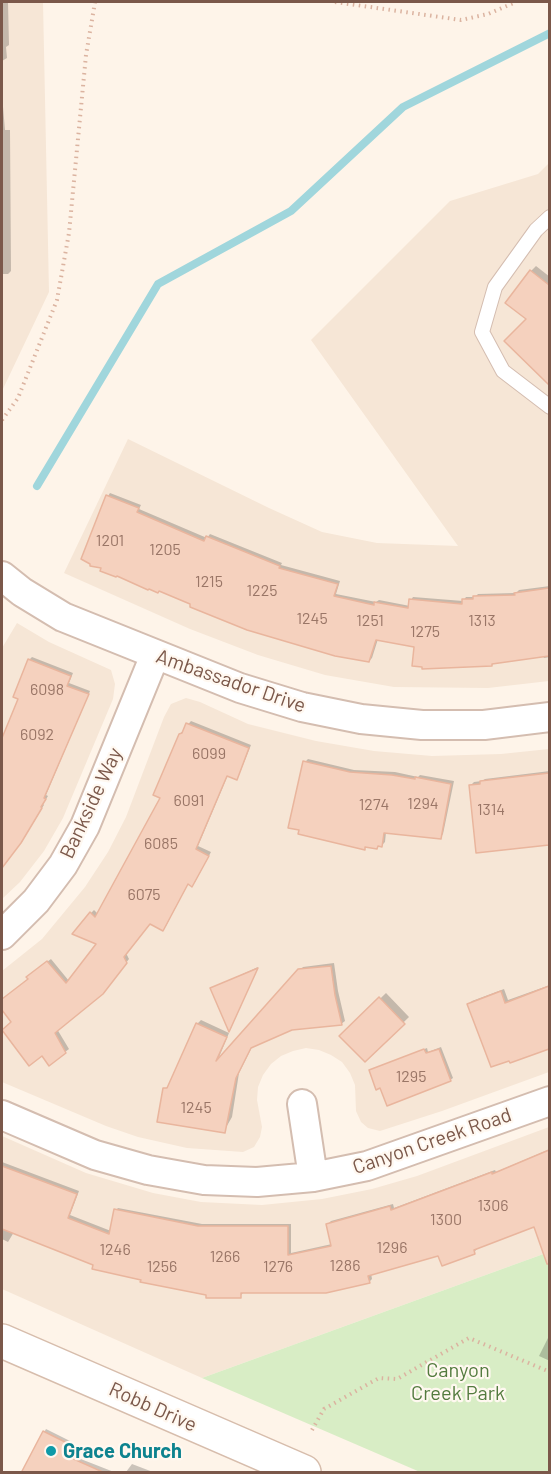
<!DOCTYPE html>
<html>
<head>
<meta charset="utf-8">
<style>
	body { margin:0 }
	#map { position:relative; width:551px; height:1474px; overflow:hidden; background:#fef4e9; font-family:Barlow,sans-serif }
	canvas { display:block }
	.frame { position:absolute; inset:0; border:3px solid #7b584a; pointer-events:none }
</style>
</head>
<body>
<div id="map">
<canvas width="551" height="1474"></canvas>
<div class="frame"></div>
</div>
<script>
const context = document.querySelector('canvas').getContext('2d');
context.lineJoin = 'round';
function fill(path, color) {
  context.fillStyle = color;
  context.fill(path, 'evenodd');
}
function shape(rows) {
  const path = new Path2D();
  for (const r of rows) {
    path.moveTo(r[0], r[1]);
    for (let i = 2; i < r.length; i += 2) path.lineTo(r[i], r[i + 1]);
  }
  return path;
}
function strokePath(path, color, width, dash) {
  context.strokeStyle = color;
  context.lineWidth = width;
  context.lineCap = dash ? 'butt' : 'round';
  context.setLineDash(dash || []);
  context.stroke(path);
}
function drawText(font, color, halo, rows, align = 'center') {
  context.font = font + ' Barlow,sans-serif';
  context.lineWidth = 4.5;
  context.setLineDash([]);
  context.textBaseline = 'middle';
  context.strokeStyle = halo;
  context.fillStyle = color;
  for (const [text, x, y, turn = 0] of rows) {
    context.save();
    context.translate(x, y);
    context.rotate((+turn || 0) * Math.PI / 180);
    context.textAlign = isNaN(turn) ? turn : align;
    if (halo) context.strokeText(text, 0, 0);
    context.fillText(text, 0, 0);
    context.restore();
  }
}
fill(shape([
	[2,2,43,2,49,292,2,391],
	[549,163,549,681,488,688,394,687,325,675,258,655,190,629,64,573,128,439,269,508,322,532,377,543,458,546,311,340,450,201,538,174],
	[17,623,49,642,111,670,115,684,113,699,63,818,44,851,20,882,2,899,2,648],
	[186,698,200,702,248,724,316,741,374,751,432,756,501,754,549,749,549,1072,442,1111,380,1131,368,1128,361,1122,356,1111,355,1085,350,1073,342,1062,331,1055,319,1050,306,1048,293,1051,281,1056,271,1064,263,1075,258,1087,257,1100,262,1127,260,1137,254,1147,243,1152,187,1148,138,1137,106,1126,2,1082,2,971,42,939,85,887,108,852,126,817,164,717,171,704],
	[549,1127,549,1252,202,1378,2,1289,2,1136,86,1173,153,1193,201,1202,262,1205,322,1199,372,1189,417,1176]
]), '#f6e6d6');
fill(shape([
	[549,1252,549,1472,420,1472,202,1378]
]), '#d8edc5');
fill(shape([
	[2,2,8,2,9,45,6,47,7,58,2,61],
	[2,95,5,130,10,130,11,271,8,274,2,274],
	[536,266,550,277,550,383,506,341,528,319,531,271],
	[110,493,141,505,139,509,207,538,210,534,282,563,281,565,340,581,336,594,376,602,379,600,410,606,411,600,413,597,463,601,466,597,475,597,478,594,516,593,519,590,550,586,550,657,544,658,543,656,494,662,492,665,378,639,372,658,369,661,191,603,108,496],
	[32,657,73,673,69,683,90,691,46,795,48,796,43,804,44,805,9,857,2,848,2,742,20,698,29,660],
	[191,721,251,745,239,775,236,779,228,775,198,846,211,852,195,882,192,885,188,883,166,926,163,929,150,922,126,953,129,959,106,988,57,1029,69,1049,49,1064,42,1054,29,1064,3,1029,12,1021,2,1007,2,1000,30,979,31,974,51,959,69,981,98,944,91,913,94,910,98,914,162,797,180,734],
	[308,759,354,770,395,772,418,777,420,775,454,781,443,834,440,838,386,832,385,842,382,845,367,846,364,848,305,762],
	[550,771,550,843,477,851,471,785,474,782,482,781,485,779],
	[334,963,338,991,345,1021,341,1024,292,1028,253,1045,239,1073,232,1117,224,1131,164,1089,170,1086,198,1023,201,1020,229,1033,217,1062,303,967],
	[258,967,231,1028,230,1030,212,988],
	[550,985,550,1048,492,1066,469,1004,472,1001,504,989,508,1000],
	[386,993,409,1017,365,1060,342,1036],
	[441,1047,453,1078,450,1080,381,1086,371,1071,427,1048,428,1052],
	[550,1149,550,1224,536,1229,534,1225,476,1247,477,1249,474,1252,439,1254,371,1273,372,1279,369,1282,244,1292,240,1296,208,1294,142,1278,94,1264,14,1232,8,1242,2,1239,2,1162,79,1191,70,1215,111,1231,115,1211,118,1208,202,1224,291,1224,291,1253,332,1244,328,1224,331,1221,393,1204,394,1208,495,1170,496,1172],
	[550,1334,550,1361,539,1356],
	[46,1429,74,1443,68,1454,114,1472,22,1472],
	[132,1464,153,1472,126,1472]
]), '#0003');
strokePath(shape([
	[37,486,158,284,291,211,403,107,550,33]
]), '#a0d6dc', 8);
const building = shape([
	[530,270,549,285,549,385,504,341,526,319,505,303,530,270],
	[106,495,139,508,137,512,204,541,206,536,280,566,279,568,338,584,334,596,374,605,374,602,408,608,409,599,462,604,462,599,473,599,473,596,515,595,514,593,549,588,549,656,492,664,492,666,422,669,422,667,412,666,414,647,376,640,369,662,335,656,247,630,190,607,190,604,159,591,158,593,149,589,148,590,117,576,116,577,100,571,101,568,90,566,90,564,81,559,106,495],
	[28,659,71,676,67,686,89,694,44,798,46,799,41,807,42,808,21,843,2,868,2,738,18,699,13,697,28,659],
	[186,723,249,748,237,780,227,776,196,849,209,856,192,887,188,884,163,931,150,924,124,957,127,963,103,994,55,1033,66,1053,49,1066,42,1056,29,1066,2,1030,11,1022,2,1010,2,999,28,979,26,977,47,961,66,983,96,944,72,934,90,912,95,917,160,798,153,795,179,734,182,733,186,723],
	[303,761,350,772,392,775,415,779,415,777,451,784,441,839,384,833,382,847,378,846,377,849,365,847,365,850,298,834,299,830,288,828,303,761],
	[549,773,549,845,476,853,469,785,480,784,480,781,549,773],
	[331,966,335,995,342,1025,292,1030,251,1048,236,1078,225,1133,157,1122,163,1088,167,1088,196,1023,227,1037,216,1061,298,969,331,966],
	[258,968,229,1032,210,988,258,968],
	[549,986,549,1049,510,1063,509,1061,491,1067,467,1004,501,991,505,1003,549,986],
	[379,997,405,1024,365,1062,339,1036,379,997],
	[424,1049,426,1053,439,1049,451,1081,387,1106,380,1088,376,1090,369,1070,424,1049],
	[549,1150,549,1264,547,1264,534,1227,474,1250,475,1254,442,1266,438,1256,368,1276,370,1283,326,1293,241,1293,241,1298,206,1298,206,1295,140,1282,141,1280,92,1269,93,1265,2,1229,2,1166,77,1194,68,1218,109,1234,114,1209,198,1226,288,1226,288,1255,331,1246,326,1224,390,1206,391,1210,492,1172,492,1174,549,1150],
	[43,1431,73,1446,67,1456,105,1473,21,1473,43,1431]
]);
fill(building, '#f5d1be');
strokePath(building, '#e9b59d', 1.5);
const service = shape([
	[550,217,536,230,495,287,482,332,503,371,550,407]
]);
const minor = shape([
	[2,576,22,592,63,617,240,688,302,707,361,719,422,725,484,725,550,717],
	[2,935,36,901,63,865,85,826,155,655],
	[302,1104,313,1177],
	[2,1115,95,1155,148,1170,204,1180,257,1182,313,1177,367,1166,550,1101]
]);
const secondary = shape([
	[2,1341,304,1472]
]);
strokePath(service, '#d4bdb0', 16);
strokePath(minor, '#d4bdb0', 32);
strokePath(secondary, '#d7bdac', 36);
strokePath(shape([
	[335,2,461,20,488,14,516,2],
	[2,420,18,398,57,300,69,233,86,55,95,2],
	[312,1430,324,1409,379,1378,397,1379,469,1338,550,1372]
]), '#dbb3a0', 4, [1.5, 4.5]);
strokePath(service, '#fff', 14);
strokePath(minor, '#fff', 28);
strokePath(secondary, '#fff', 33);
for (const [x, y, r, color] of [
	[51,1451,6,"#0f9aa8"]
]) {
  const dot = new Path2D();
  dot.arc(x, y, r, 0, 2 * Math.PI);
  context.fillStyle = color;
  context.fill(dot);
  strokePath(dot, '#fff8f0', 2);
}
drawText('16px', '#9a7667', null, [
	["1201",110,541],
	["1205",165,550],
	["1215",209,582],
	["1225",262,591],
	["1245",312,619],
	["1251",370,621],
	["1313",482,621],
	["1275",425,632],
	["6098",47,690],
	["6092",37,735],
	["6099",209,754],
	["6091",189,801],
	["1294",423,804],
	["1274",374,805],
	["1314",491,810],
	["6085",161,844],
	["6075",144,895],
	["1295",411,1077],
	["1245",196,1108],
	["1306",493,1206],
	["1300",446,1220],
	["1296",392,1248],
	["1246",115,1250],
	["1266",225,1257],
	["1286",345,1266],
	["1256",162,1267],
	["1276",278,1267]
]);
drawText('20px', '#7b584a', '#fff8f0', [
	["Ambassador Drive",231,681,19],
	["Bankside Way",91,803,-65],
	["Canyon Creek Road",432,1141,-19],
	["Robb Drive",153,1407,24]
]);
drawText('20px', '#537b3e', '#fff8f0', [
	["Canyon",458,1370],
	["Creek Park",458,1393]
]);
drawText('bold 20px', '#0d838f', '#fff8f0', [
	["Grace Church",63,1451]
], 'left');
</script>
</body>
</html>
